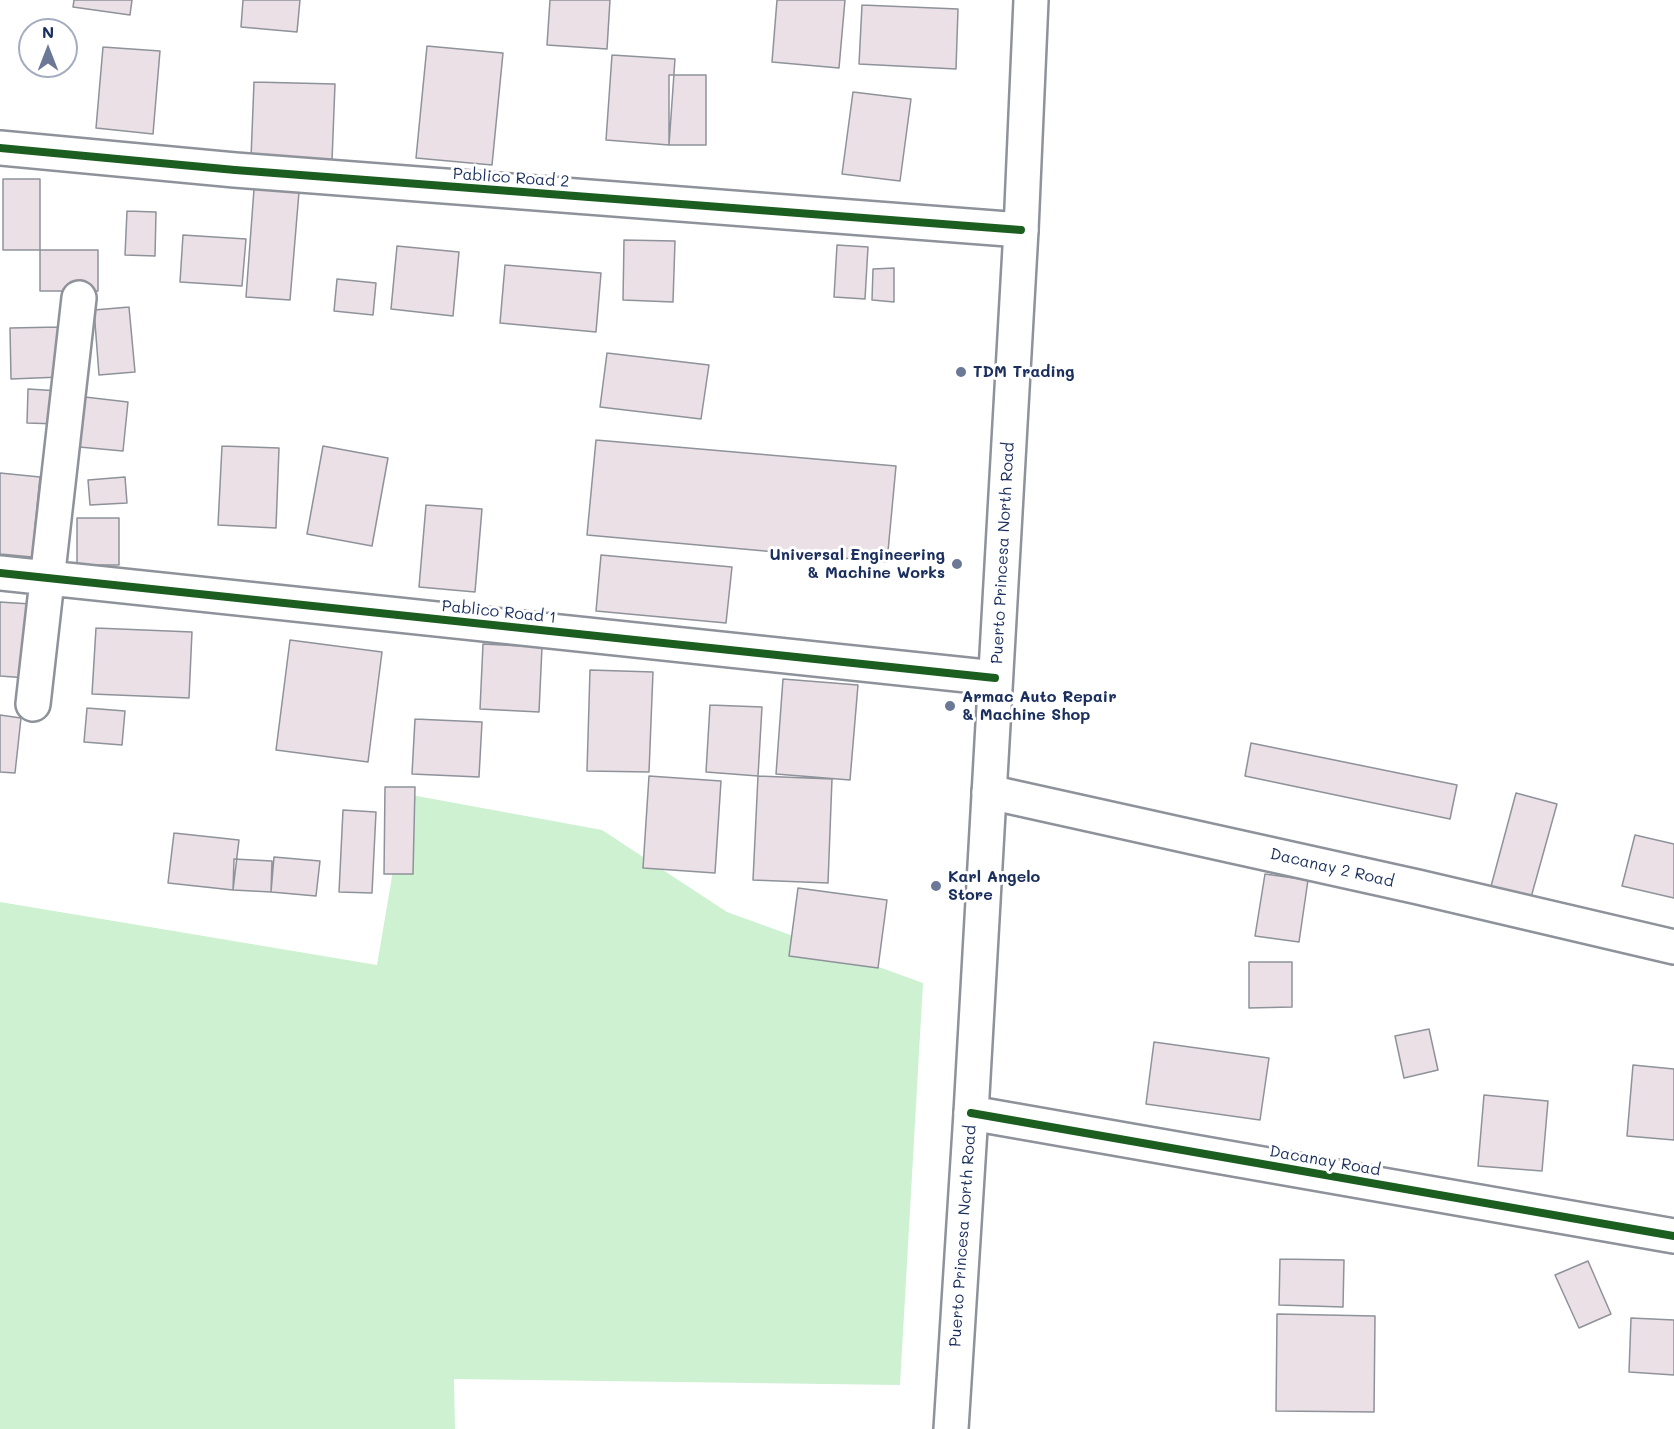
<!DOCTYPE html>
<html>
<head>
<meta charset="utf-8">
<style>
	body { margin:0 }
	#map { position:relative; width:1674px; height:1429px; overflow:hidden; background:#fff; font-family:Mali,sans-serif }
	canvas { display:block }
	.north { position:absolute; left:18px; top:18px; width:60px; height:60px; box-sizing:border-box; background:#fff; border:2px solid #a4acbf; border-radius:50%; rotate:0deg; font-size:16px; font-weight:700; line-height:24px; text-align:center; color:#1b2f5e }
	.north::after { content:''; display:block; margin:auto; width:21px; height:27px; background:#6b7896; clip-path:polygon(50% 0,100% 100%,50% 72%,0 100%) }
</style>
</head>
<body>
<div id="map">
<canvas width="1674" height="1429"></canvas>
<div class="north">N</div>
</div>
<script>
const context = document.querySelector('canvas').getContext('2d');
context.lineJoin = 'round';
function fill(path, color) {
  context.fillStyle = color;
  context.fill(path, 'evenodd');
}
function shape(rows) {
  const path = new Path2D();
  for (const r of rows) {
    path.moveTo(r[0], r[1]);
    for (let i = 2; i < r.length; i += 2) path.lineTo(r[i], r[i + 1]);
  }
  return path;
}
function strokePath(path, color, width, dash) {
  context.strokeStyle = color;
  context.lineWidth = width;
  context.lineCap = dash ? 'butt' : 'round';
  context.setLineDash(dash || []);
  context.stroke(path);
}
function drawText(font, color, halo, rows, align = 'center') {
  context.font = font + ' Mali,sans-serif';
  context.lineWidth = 6;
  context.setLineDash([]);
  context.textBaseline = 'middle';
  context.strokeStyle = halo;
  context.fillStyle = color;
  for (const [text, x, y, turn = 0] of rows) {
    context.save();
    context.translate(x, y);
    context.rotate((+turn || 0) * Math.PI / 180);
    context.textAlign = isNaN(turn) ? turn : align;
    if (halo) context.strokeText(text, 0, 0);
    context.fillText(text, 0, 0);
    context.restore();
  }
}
fill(shape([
	[406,794,602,830,727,912,923,983,900,1385,454,1379,455,1429,0,1429,0,902,377,965]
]), '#cef1d2');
const building = shape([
	[74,0,132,0,130,15,73,7,74,0],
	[243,0,300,0,297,32,241,27,243,0],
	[550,0,610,0,607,49,547,45,550,0],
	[777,0,845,0,839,68,772,62,777,0],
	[862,5,958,9,956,69,859,64,862,5],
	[427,46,503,53,492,165,416,158,427,46],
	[103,47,160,51,153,134,96,128,103,47],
	[612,55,675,59,669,145,606,140,612,55],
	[669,75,706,75,706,145,669,145,669,75],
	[254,82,335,84,332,161,251,158,254,82],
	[853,92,911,99,900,181,842,174,853,92],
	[3,179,40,179,40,250,3,250,3,179],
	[254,189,299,192,290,300,246,297,254,189],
	[127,211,156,212,155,256,125,255,127,211],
	[183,235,246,239,242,286,180,282,183,235],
	[624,240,675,241,673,302,623,300,624,240],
	[837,245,868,247,865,299,834,297,837,245],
	[397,246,459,252,453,316,391,309,397,246],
	[40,250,98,250,98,291,40,291,40,250],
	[505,265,601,273,596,332,500,323,505,265],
	[894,268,894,302,872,300,873,269,894,268],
	[337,279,376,283,373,315,334,311,337,279],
	[129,307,135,372,99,375,94,310,129,307],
	[59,327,61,377,11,379,10,328,59,327],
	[607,353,709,365,701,419,600,407,607,353],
	[28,389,60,391,58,424,27,423,28,389],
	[85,397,128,402,123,451,79,447,85,397],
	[596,440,896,466,887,562,587,535,596,440],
	[222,446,279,448,276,528,218,525,222,446],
	[323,446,388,458,372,546,307,534,323,446],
	[0,473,40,477,32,557,0,554,0,473],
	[125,477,127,503,90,505,88,480,125,477],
	[426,505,482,509,475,592,419,587,426,505],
	[77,518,119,518,119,565,77,565,77,518],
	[601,555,732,567,726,623,596,611,601,555],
	[0,602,31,604,27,678,0,676,0,602],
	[96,628,192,632,189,698,92,694,96,628],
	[290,640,382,652,368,762,276,750,290,640],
	[483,644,542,647,539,712,480,709,483,644],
	[590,670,653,672,649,772,587,771,590,670],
	[783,679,858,685,850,780,776,774,783,679],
	[710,705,762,707,758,776,706,772,710,705],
	[87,708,125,711,122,745,84,742,87,708],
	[0,715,21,718,15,773,0,772,0,715],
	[415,719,482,722,479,777,412,774,415,719],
	[1251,743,1457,785,1450,819,1245,776,1251,743],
	[649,776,721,781,715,873,643,868,649,776],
	[758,776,832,779,828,883,753,880,758,776],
	[385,787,415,787,413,874,384,874,385,787],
	[1516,793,1557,804,1530,901,1490,890,1516,793],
	[343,810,376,812,372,893,339,892,343,810],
	[174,833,239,840,233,890,168,883,174,833],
	[1635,835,1674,844,1674,898,1622,886,1635,835],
	[274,857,320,861,316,896,271,892,274,857],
	[234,859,272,861,271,892,233,890,234,859],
	[1265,874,1308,880,1299,942,1255,936,1265,874],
	[798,888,887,900,878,968,789,956,798,888],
	[1249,962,1292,962,1292,1007,1249,1008,1249,962],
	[1429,1029,1438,1070,1404,1078,1395,1036,1429,1029],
	[1154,1042,1269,1058,1260,1120,1146,1104,1154,1042],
	[1633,1065,1674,1069,1674,1140,1627,1136,1633,1065],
	[1484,1095,1548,1101,1542,1171,1478,1166,1484,1095],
	[1280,1259,1344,1260,1343,1307,1279,1305,1280,1259],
	[1588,1261,1611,1314,1579,1328,1555,1275,1588,1261],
	[1277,1314,1375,1316,1374,1412,1276,1411,1277,1314],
	[1631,1318,1674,1320,1674,1375,1629,1372,1631,1318]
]);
fill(building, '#eae0e5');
strokePath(building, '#8e929a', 1.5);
const minor = shape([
	[0,148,235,170,1021,230],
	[0,573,995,678],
	[33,704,79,298],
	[989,792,1418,887,1674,947],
	[971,1113,1674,1236]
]);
const major = shape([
	[951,1429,971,1113,1021,230,1031,0]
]);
strokePath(minor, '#8e929a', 38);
strokePath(major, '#8e929a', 38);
strokePath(minor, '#fff', 33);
strokePath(major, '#fff', 33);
strokePath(shape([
	[0,148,235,170,1021,230],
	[0,573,995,678],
	[971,1113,1674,1236]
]), '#1b5e20', 8);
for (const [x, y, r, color] of [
	[961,372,6,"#6b7896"],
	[957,564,6,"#6b7896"],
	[950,706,6,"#6b7896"],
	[936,886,6,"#6b7896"]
]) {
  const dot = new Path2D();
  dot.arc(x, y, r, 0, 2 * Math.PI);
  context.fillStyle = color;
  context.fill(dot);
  strokePath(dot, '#fff', 2);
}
drawText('16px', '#1b2f5e', '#fff', [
	["Pablico Road 2",511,178,4],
	["Puerto Princesa North Road",1003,553,-87],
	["Pablico Road 1",499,612,6],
	["Dacanay 2 Road",1332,868,13],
	["Dacanay Road",1325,1161,10],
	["Puerto Princesa North Road",963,1236,-86]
]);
drawText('bold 16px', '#1b2f5e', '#fff', [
	["TDM Trading",973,372],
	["Universal Engineering",945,555,"right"],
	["& Machine Works",945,573,"right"],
	["Armac Auto Repair",962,697],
	["& Machine Shop",962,715],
	["Karl Angelo",948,877],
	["Store",948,895]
], 'left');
</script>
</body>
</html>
